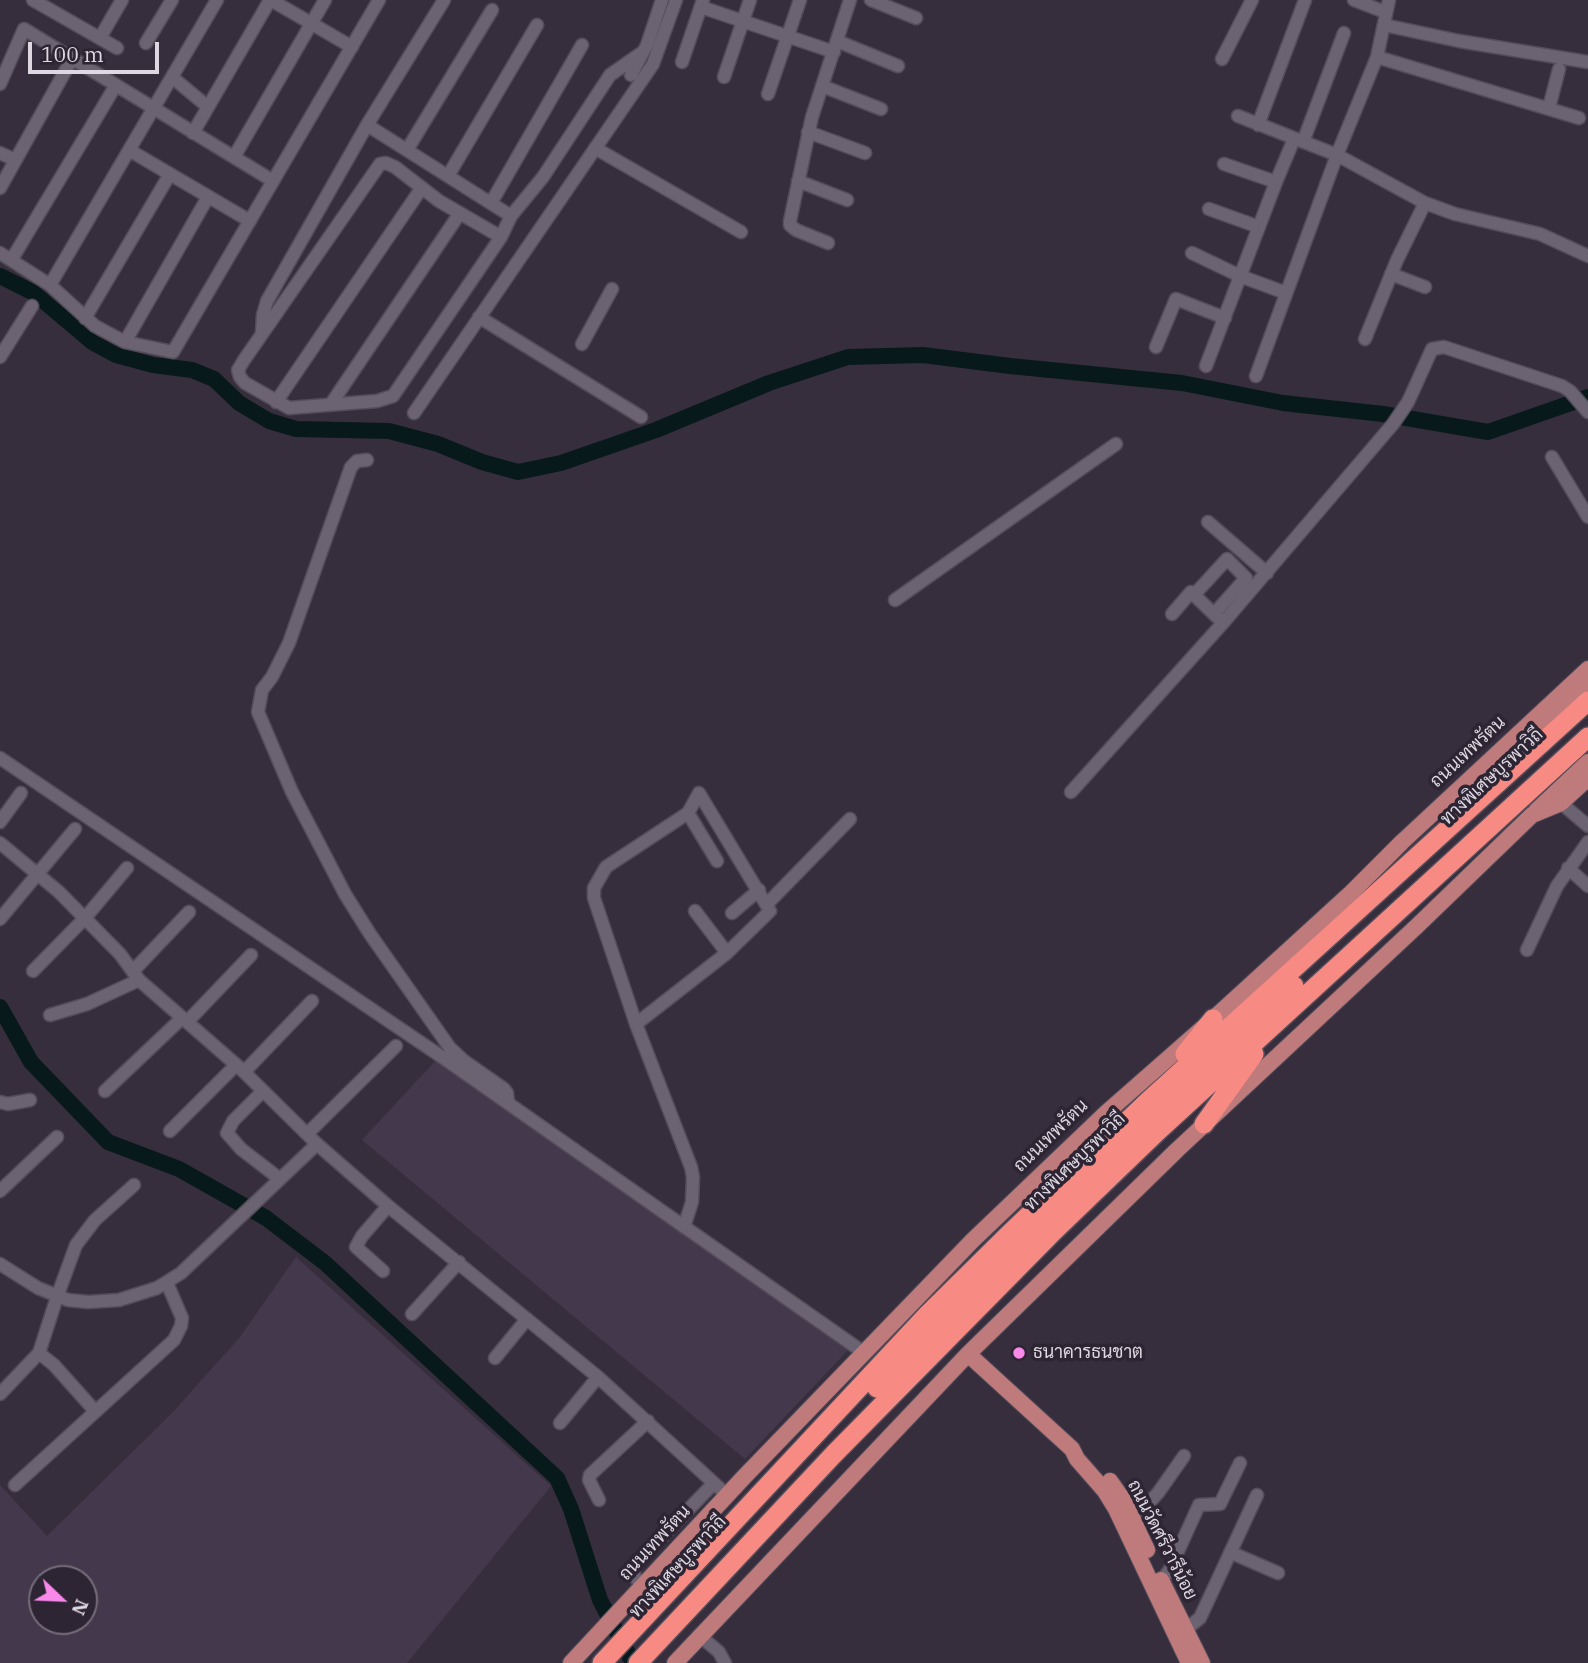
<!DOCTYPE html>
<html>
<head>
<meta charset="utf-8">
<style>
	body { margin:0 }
	#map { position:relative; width:1588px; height:1663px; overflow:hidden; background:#372e3d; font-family:"IBM Plex Serif",serif }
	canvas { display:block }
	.north { position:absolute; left:28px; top:1565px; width:70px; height:70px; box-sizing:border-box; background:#2d2533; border:2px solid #736d79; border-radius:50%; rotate:113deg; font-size:19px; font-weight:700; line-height:28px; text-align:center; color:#ddd8e1 }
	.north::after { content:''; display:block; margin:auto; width:24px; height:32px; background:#f888ea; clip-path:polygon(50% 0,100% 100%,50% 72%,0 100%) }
	.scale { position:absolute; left:28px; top:42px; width:131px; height:32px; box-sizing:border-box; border:4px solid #ddd8e1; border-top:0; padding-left:9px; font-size:21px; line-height:24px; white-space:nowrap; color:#ddd8e1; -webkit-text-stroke:5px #2d2533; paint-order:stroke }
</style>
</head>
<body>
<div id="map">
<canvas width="1588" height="1663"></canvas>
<div class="north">N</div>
<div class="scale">100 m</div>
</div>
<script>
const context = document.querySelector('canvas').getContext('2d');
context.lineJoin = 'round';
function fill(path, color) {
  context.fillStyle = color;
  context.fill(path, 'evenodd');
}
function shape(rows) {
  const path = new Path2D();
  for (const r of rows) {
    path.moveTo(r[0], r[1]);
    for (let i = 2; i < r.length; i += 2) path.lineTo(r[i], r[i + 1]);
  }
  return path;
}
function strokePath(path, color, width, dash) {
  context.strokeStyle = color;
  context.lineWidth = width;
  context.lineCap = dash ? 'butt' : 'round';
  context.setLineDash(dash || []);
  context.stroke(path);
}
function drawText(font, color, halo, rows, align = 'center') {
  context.font = font + ' "IBM Plex Serif",Sarabun,serif';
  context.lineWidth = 7;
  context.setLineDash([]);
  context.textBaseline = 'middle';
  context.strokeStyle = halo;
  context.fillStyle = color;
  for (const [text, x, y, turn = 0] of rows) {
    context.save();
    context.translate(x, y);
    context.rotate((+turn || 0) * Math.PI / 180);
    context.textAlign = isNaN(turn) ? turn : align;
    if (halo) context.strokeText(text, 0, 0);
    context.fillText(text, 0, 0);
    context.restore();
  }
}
fill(shape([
	[437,1059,852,1346,745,1459,362,1140],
	[296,1257,551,1486,407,1663,0,1663,0,1485,47,1536,174,1411,240,1337],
	[84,1579,84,1621,42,1621,42,1579]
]), '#44394c');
strokePath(shape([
	[0,276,34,293,92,342,116,355,153,365,192,370,214,379,239,403,269,421,296,429,389,431,438,444,482,462,518,472,561,463,656,430,769,383,848,357,923,355,1010,366,1182,383,1283,403,1383,414,1488,432,1588,397],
	[0,1007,31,1062,108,1142,179,1169,266,1218,325,1263,557,1478,571,1509,600,1600,633,1663]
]), '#08191c', 16);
const minor = shape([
	[33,0,117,48],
	[271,0,352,47],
	[871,0,916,18],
	[1354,0,1385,12],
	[701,7,834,52],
	[1384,25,1459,41,1588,62],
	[104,31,122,0],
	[837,41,898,66],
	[146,43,172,0],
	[1377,57,1579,118],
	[1222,59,1252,0],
	[682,62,703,0],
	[631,75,647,45,662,0],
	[172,77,208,107],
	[724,77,750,0],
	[0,84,24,29,273,181],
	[822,86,881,109],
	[768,94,800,0],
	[1549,108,1559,69],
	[1238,116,1337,155,1425,203,1455,214,1540,234,1588,256],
	[367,125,511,216],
	[1258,125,1305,0],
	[808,132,865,153],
	[193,133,270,0],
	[1303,142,1344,33],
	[595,148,741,232],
	[129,150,250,221],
	[407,150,492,10],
	[0,153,15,160],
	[234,157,325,0],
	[1224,164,1276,182],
	[448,176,537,25],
	[798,181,847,200],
	[0,188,72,59],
	[491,203,582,45],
	[1209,209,1259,227],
	[501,237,439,201,395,167,386,163,380,164,244,360,238,370,240,377,245,383,289,408,377,401,393,396,501,237,511,216,543,177,610,75,643,52],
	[828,243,796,230,790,225,790,221,812,117,850,0],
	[0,253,50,285,95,326,125,342,173,352,379,0],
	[1192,253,1240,276,1286,293],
	[12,259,116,85],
	[1391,274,1425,287],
	[50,285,217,0],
	[479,317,641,417],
	[85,318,170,174],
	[262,332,263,315,267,301,367,125,444,0],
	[1365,339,1397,260,1425,203],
	[125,342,208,197],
	[582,344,612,289],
	[1156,347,1176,299,1225,318],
	[0,357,32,306],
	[1206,366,1276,182,1294,139],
	[1256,376,1337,155,1377,57,1389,0],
	[276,402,421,189],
	[331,404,460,213],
	[414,413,653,64,676,0],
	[1552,457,1588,517],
	[367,460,357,461,351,467,289,643,272,677,262,690,258,712,292,792,345,894,370,934,450,1048,464,1061,504,1089,507,1093,508,1103],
	[1208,522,1267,573],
	[1194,595,1227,559,1246,578,1214,614],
	[895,600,1116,444],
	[1172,614,1191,592,1218,618],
	[0,758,442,1057,863,1352],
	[1071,792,1223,623,1393,424,1408,402,1432,349,1444,347,1562,386,1570,391,1588,412],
	[1561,803,1588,826],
	[0,822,21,793],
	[0,843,59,892,120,954,139,980,241,1069,317,1144,388,1206,598,1377,728,1496],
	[1568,868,1588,886],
	[767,904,850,819],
	[695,911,727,953],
	[732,913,759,890],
	[0,919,75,829],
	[1527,950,1557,886,1588,842],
	[33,971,85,918,127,868],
	[133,971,189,912],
	[50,1015,87,1004,139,980],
	[187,1022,251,955],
	[636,1024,727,953,770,911,699,793,688,813],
	[244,1072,312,1001],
	[105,1091,181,1019],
	[263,1091,233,1121,227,1133,241,1149,280,1179],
	[0,1102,8,1104,30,1100],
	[170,1131,236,1065],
	[307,1134,396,1046],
	[0,1191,57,1137],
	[684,1227,692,1202,693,1177,691,1167,636,1024,594,898,594,888,606,867,688,813,717,861],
	[0,1264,38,1288,68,1300,88,1302,119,1300,157,1288,181,1273,317,1144],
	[383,1271,356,1247,362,1236,388,1206],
	[412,1314,459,1262],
	[39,1353,54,1365,95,1411],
	[495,1358,527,1319],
	[0,1394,39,1353,57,1297,76,1245,95,1220,134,1185],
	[560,1423,598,1377],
	[15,1485,174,1340,181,1326,182,1318,167,1283],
	[599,1500,589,1480,590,1475,648,1421],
	[1134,1519,1158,1493,1184,1456],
	[1232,1553,1278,1573],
	[1161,1581,1169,1571,1199,1505,1220,1504,1240,1463],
	[642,1587,632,1572,635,1565,713,1484],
	[1186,1629,1200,1618,1257,1495],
	[699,1635,719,1652,725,1663]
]);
const major = shape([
	[1535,733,1588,684],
	[1536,811,1588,762],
	[968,1354,1072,1449,1077,1459,1105,1491,1116,1509,1189,1663],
	[1110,1481,1124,1501,1147,1550],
	[1161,1580,1202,1663],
	[571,1663,744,1477,973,1240,1106,1113,1213,1019,1351,893,1402,842,1588,669],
	[675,1663,968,1354,1177,1150,1417,926,1532,815,1561,803,1588,778]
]);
const highway = shape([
	[1185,1054,1213,1019],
	[1204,1124,1254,1054],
	[877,1388,944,1319,1147,1122,1294,986],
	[602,1663,927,1315,1008,1235,1147,1102,1588,701],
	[638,1663,834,1454,1051,1234,1158,1131,1588,737]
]);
strokePath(minor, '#534c59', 15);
strokePath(major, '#534c59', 18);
strokePath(highway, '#534c59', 22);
strokePath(minor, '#6b6272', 12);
strokePath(major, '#bf7a7c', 16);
strokePath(highway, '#f78a82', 19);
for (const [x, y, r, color] of [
	[1019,1353,7,"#f888ea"]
]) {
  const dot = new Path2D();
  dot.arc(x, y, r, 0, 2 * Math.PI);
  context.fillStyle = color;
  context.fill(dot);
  strokePath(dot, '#2d2533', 2.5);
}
drawText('18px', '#ddd8e1', '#2d2533', [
	["ถนนเทพรัตน",1468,752,-43],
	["ทางพิเศษบูรพาวิถี",1492,777,-43],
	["ถนนเทพรัตน",1051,1136,-44],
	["ทางพิเศษบูรพาวิถี",1075,1162,-44],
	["ถนนวัดศรีวารีน้อย",1162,1540,63],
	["ถนนเทพรัตน",655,1543,-47],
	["ทางพิเศษบูรพาวิถี",678,1567,-47]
]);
drawText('18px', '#ddd8e1', '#2d2533', [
	["ธนาคารธนชาต",1033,1353]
], 'left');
</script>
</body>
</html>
